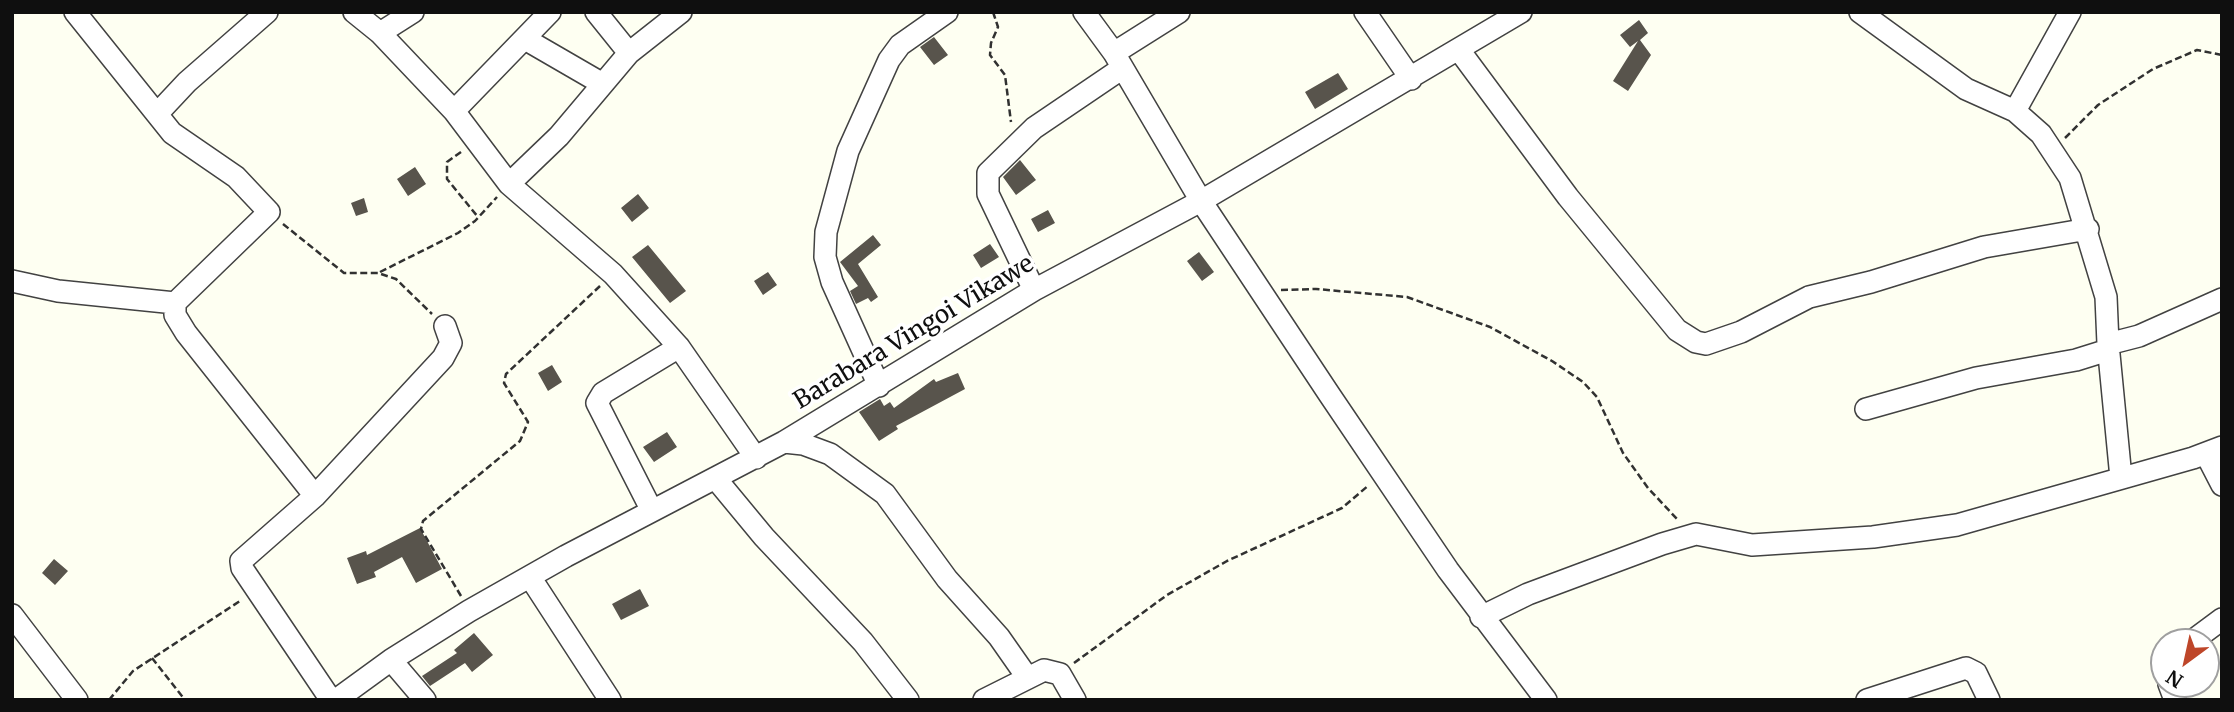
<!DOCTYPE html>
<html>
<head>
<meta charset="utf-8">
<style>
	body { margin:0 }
	#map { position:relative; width:2234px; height:712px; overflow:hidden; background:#fefff2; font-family:Merriweather,serif }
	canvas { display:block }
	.frame { position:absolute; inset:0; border:14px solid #0f0f0f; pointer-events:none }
	.north { position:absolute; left:2150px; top:628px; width:70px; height:70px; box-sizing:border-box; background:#fff; border:2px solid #9f9f9f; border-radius:50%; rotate:213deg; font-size:19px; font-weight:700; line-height:28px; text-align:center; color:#0f0f0f }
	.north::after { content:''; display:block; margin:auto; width:24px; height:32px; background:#be4629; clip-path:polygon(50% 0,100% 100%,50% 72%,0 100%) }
</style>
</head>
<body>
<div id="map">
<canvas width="2234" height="712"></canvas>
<div class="frame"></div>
<div class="north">N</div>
</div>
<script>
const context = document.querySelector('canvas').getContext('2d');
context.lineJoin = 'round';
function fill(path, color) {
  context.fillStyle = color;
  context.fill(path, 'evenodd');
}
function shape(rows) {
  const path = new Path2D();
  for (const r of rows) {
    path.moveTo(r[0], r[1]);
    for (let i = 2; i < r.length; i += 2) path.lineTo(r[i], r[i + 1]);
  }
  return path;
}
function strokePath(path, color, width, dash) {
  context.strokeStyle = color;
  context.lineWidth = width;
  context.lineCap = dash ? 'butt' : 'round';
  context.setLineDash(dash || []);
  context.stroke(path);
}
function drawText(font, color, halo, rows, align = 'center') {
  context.font = font + ' Merriweather,serif';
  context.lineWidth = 7;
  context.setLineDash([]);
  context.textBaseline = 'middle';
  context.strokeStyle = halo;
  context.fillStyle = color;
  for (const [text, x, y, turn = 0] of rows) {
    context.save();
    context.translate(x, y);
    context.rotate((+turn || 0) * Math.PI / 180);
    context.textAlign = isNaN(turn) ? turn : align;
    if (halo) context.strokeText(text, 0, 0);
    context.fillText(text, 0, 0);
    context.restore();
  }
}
fill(shape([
	[1639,20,1648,33,1640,40,1651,55,1628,91,1613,81,1638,41,1630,47,1620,35],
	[934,37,948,55,934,65,920,47],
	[1338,73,1348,89,1315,109,1305,92],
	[1020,160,1036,180,1016,195,1003,177],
	[415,167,426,184,408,196,397,179],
	[638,194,649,208,632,222,621,208],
	[364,198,368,212,356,216,351,203],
	[1048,210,1055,223,1038,232,1031,219],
	[873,235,881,245,858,264,878,297,871,302,868,298,856,304,850,291,858,286,840,262],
	[990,244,999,257,981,268,973,255],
	[648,245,686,291,670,303,632,257],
	[1199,252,1214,272,1202,281,1187,261],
	[768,272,777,285,763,295,754,281],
	[552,365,562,382,548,391,538,373],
	[958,373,965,389,896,426,898,429,879,441,859,412,880,399,884,406,890,402,894,408,934,379,936,382],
	[667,432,677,447,654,462,643,447],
	[420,528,442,569,416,583,402,557,374,572,376,577,357,584,347,558,366,551,367,555],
	[54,559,68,571,55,585,42,573],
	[640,589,649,606,621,620,612,604],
	[474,633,493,655,472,672,465,663,430,686,422,676,457,653,454,650]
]), '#58544c');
const street = shape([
	[75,12,172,133,236,177,269,212,175,303,175,315,186,333,315,496],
	[354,12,380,33,454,111,509,184,613,274,679,347,756,458],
	[596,12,629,53],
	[1084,12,1114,53,1201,201,1329,394,1448,570,1546,700],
	[1365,12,1411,79],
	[1860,12,1966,89,2015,111,2041,134,2070,178,2106,297,2108,344,2121,478],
	[380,33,413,12],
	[525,39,601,83],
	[1459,50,1568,197,1677,330,1696,342,1706,344,1741,332,1809,297,1871,282,1984,247,2088,229],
	[1114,53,1179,12],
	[454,111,550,12],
	[2015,111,2070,12],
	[157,114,187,82,267,12],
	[509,184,559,136,629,53,681,12],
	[12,281,58,291,175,303],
	[1034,290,988,194,988,173,1034,128,1121,69],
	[2108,344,2139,336,2222,299],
	[879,386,832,282,825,257,826,232,848,151,889,60,900,45,947,12],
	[1866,409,1976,378,2076,360,2108,350],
	[784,442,803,444,830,454,885,494,947,579,999,637,1027,677],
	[2206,454,2222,485],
	[716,479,764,537,863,642,908,700],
	[652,511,597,403,603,393,679,347],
	[530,577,610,700],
	[12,615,77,700],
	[1481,617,1528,594,1662,544,1696,534,1752,545,1873,537,1957,525,2193,458,2222,447],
	[2191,642,2222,619],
	[391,660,425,700],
	[2169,684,2175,700],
	[331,700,242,568,241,561,315,496,443,358,451,343,445,326],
	[336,700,391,660,469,611,566,556,784,442,1034,290,1201,201,1521,12],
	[984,700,1044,670,1060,674,1075,700],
	[1867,700,1966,668,1976,673,1989,700]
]);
strokePath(street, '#424242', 24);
strokePath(shape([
	[993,12,998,27,991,43,990,55,1005,75,1011,122],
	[2065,138,2098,105,2153,69,2197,50,2222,55],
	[461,152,447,162,447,179,478,217],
	[283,224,344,273,378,273,396,279,432,314],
	[380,272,458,233,475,221,497,197],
	[1281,290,1316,289,1407,297,1490,327,1552,361,1583,382,1597,397,1623,453,1648,488,1677,519],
	[461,596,421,529,423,521,520,441,528,422,504,383,506,374,600,286],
	[152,658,185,700],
	[1074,663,1167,595,1227,561,1342,508,1369,485],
	[109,700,133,671,240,601]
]), '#313131', 2.5, [7, 3.5]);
strokePath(street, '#fff', 21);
drawText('24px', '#0f0f0f', '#fff', [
	["Barabara Vingoi Vikawe",914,333,-31]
]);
</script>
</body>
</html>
